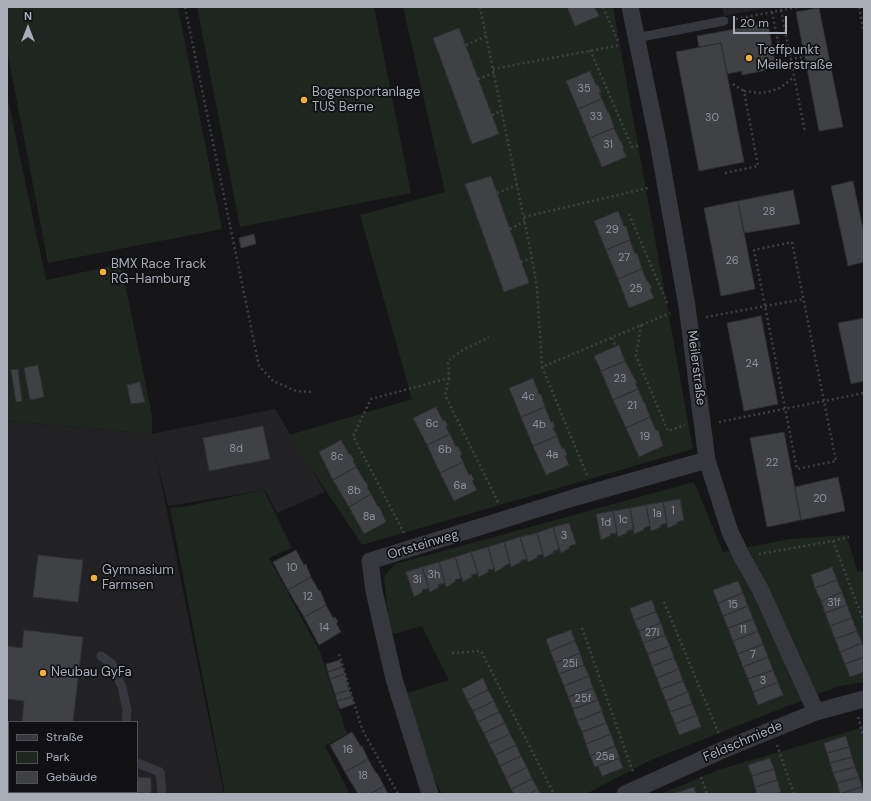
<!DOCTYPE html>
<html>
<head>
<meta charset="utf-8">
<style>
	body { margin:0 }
	#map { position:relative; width:871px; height:801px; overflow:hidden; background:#161618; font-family:"DM Sans",sans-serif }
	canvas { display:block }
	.frame { position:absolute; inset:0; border:8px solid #a8adb8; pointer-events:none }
	.legend { position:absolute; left:8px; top:721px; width:130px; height:72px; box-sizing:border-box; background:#111113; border:1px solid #4d4f55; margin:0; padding:5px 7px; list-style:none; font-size:12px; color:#a8adb8 }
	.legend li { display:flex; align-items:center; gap:8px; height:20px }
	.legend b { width:20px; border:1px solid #4d4f55 }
	.north { position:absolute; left:8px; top:8px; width:40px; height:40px; -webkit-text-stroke:3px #111113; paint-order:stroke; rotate:0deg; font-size:11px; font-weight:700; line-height:16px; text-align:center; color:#a8adb8 }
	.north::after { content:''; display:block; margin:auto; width:14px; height:18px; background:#a8adb8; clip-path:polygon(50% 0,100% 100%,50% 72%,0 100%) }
	.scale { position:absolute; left:733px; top:16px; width:54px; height:18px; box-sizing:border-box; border:2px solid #a8adb8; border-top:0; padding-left:5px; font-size:12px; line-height:14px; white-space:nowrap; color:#a8adb8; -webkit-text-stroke:3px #111113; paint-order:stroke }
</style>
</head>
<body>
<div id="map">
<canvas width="871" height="801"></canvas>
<div class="frame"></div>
<ul class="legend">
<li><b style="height:5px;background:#37383d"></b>Straße</li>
<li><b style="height:11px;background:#1e261f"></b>Park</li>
<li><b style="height:11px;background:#404145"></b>Gebäude</li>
</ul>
<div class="north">N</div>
<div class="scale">20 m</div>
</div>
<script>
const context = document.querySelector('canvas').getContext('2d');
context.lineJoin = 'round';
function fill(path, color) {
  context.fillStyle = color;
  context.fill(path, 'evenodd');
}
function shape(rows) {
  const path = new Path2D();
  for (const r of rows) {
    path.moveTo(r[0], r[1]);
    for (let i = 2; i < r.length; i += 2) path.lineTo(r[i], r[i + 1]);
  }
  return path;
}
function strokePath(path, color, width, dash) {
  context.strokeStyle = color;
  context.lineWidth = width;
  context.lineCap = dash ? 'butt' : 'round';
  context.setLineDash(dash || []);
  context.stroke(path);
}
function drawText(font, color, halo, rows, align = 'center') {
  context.font = font + ' "DM Sans",sans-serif';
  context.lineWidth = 3.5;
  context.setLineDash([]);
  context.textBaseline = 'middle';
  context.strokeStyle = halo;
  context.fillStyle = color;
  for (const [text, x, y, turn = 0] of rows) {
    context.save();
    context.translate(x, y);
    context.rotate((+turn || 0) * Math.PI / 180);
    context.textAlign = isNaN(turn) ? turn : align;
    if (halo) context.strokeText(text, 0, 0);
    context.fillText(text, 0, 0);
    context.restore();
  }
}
fill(shape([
	[722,7,772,7,724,16],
	[275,409,325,492,277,513,265,490,168,506,156,457,224,794,7,794,7,421,151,434],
	[9,722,137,722,137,792,9,792]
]), '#222225');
fill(shape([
	[7,7,178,7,222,229,48,263,7,50],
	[197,7,374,7,411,193,240,227],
	[403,7,613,7,693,449,362,545,289,435,412,399,360,215,445,192],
	[7,95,46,280,121,264,152,415,152,434,7,421],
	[694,482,723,552,790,539,846,535,858,572,864,571,864,682,836,687,651,760,586,794,442,794,391,698,449,680,422,626,390,635,384,576,395,564],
	[264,490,292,548,269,558,320,652,347,734,325,746,350,794,225,794,170,508,188,506],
	[864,727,864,794,661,794,718,770]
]), '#1e261f');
const building = shape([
	[567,7,597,7,595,8,599,16,575,26,567,7],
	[819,8,843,127,819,131,796,12,819,8],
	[768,23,776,68,742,75,742,71,727,74,721,43,699,47,697,36,768,23],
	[459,28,499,134,472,144,433,38,459,28],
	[721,43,744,162,699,171,676,52,721,43],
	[590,71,596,85,598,85,601,92,599,93,602,99,578,109,566,81,590,71],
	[602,99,608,113,609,112,614,128,590,138,578,109,602,99],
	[614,128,620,141,621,141,624,148,623,149,626,157,602,167,590,138,614,128],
	[491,176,529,283,504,292,465,184,491,176],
	[853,181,864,234,864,262,848,266,831,186,853,181],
	[793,190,800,224,744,233,738,201,793,190],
	[738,201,755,289,721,296,704,208,738,201],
	[618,211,624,226,626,226,630,240,606,250,594,221,618,211],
	[254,234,256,244,241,248,239,238,254,234],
	[630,240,635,254,637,253,642,269,618,279,606,250,630,240],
	[642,269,647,282,648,281,652,288,650,289,654,298,629,308,618,279,642,269],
	[761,316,778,404,744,411,727,323,761,316],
	[864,318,864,381,851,384,838,323,864,318],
	[619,345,625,361,601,371,594,356,619,345],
	[625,361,637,383,635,383,638,389,613,400,601,371,625,361],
	[38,365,44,397,30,400,24,368,38,365],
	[18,369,22,401,16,402,11,370,18,369],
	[533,378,539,394,541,394,545,407,521,417,509,388,533,378],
	[140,382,145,402,131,404,127,385,140,382],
	[638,389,644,403,645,403,650,417,626,428,613,400,638,389],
	[436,407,443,421,445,420,448,426,446,427,450,434,427,445,413,418,436,407],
	[545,407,551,422,553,422,555,427,553,428,557,436,533,446,521,417,545,407],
	[650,417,656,431,658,430,663,446,639,457,626,428,650,417],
	[263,426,270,459,209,471,203,438,263,426],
	[784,432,801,520,767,527,750,438,784,432],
	[450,434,456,447,458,446,462,454,460,455,463,462,440,473,427,445,450,434],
	[557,436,562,449,564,448,567,455,565,456,569,465,546,475,533,446,557,436],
	[341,440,349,454,350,454,354,460,353,461,356,467,333,480,319,452,341,440],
	[463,462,469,475,471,474,474,480,472,481,477,490,454,501,440,473,463,462],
	[356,467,368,486,367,487,371,494,349,507,333,480,356,467],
	[838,477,845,511,801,520,795,487,838,477],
	[371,494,378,507,379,506,386,522,364,534,349,507,371,494],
	[680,499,684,520,677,522,677,524,668,528,663,502,680,499],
	[663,502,667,523,660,525,661,527,651,531,646,505,663,502],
	[646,505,650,526,644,528,644,530,634,534,630,508,646,505],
	[630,508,634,529,627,531,627,533,618,537,613,511,630,508],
	[613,511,617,533,610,534,610,536,601,540,596,514,613,511],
	[569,523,576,544,569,546,570,548,561,553,553,527,569,523],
	[553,527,559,549,553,551,553,553,544,558,537,533,553,527],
	[537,533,543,554,537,556,537,558,528,562,520,537,537,533],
	[520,537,527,559,520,561,521,562,511,567,504,542,520,537],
	[504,542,510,563,504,566,504,567,495,572,488,547,504,542],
	[488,547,494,569,488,570,488,572,479,577,471,552,488,547],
	[296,550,304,565,306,564,311,577,288,590,273,562,296,550],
	[471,552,478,573,471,575,472,577,463,582,455,557,471,552],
	[38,555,83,560,78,602,33,597,38,555],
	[455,557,461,578,455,580,455,582,446,587,439,562,455,557],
	[439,562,445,583,438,585,439,587,430,592,422,567,439,562],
	[422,567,429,588,422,590,423,592,414,597,406,572,422,567],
	[832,567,837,580,815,588,811,575,832,567],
	[311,577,319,591,320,590,326,605,304,617,288,590,311,577],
	[837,580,842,592,821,601,815,588,837,580],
	[738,581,743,593,718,603,713,590,738,581],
	[842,592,847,605,825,613,821,601,842,592],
	[743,593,748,606,723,616,718,603,743,593],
	[652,600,656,612,634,620,630,608,652,600],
	[326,605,333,618,335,617,338,622,336,623,341,632,319,645,304,617,326,605],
	[847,605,852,618,830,626,825,613,847,605],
	[748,606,753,619,728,628,723,616,748,606],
	[656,612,661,623,639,631,634,620,656,612],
	[852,618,857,631,835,639,830,626,852,618],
	[753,619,758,631,733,641,728,628,753,619],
	[661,623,665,635,643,643,639,631,661,623],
	[24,630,83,637,73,722,22,722,24,701,7,699,7,646,22,648,24,630],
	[571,630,575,641,550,651,546,639,571,630],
	[758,631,763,644,738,654,733,641,758,631],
	[857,631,862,643,840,652,835,639,857,631],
	[665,635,670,646,648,654,643,643,665,635],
	[575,641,580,653,555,663,550,651,575,641],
	[862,643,864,649,864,657,845,664,840,652,862,643],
	[763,644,768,657,743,667,738,654,763,644],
	[670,646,674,658,652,666,648,654,670,646],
	[580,653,584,665,559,674,555,663,580,653],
	[768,657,773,670,748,679,743,667,768,657],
	[864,657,864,672,850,677,845,664,864,657],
	[674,658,679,669,657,678,652,666,674,658],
	[340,660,342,667,328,672,326,664,340,660],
	[584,665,589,676,564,686,559,674,584,665],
	[342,667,345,674,330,679,328,672,342,667],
	[679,669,683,681,661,689,657,678,679,669],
	[773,670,778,682,753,692,748,679,773,670],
	[345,674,349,690,335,694,330,679,345,674],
	[589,676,593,688,568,697,564,686,589,676],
	[483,678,488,690,467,700,462,689,483,678],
	[683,681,688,692,666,701,661,689,683,681],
	[778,682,783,695,758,705,753,692,778,682],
	[593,688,598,700,573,709,568,697,593,688],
	[349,690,352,697,337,701,335,694,349,690],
	[488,690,494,701,473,711,467,700,488,690],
	[688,692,692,704,670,712,666,701,688,692],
	[352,697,354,704,340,709,337,701,352,697],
	[598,700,602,711,577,721,573,709,598,700],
	[494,701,499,712,478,722,473,711,494,701],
	[692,704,697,715,675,724,670,712,692,704],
	[602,711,606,723,582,732,577,721,602,711],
	[499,712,505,723,484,733,478,722,499,712],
	[697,715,701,727,679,735,675,724,697,715],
	[505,723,510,734,489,744,484,733,505,723],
	[606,723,611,734,586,744,582,732,606,723],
	[352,732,361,747,362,746,368,759,345,772,330,745,352,732],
	[510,734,516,745,495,755,489,744,510,734],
	[611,734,615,746,590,756,586,744,611,734],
	[846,736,849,747,827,753,824,743,846,736],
	[516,745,521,756,500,766,495,755,516,745],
	[615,746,620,758,595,767,590,756,615,746],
	[849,747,852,757,830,763,827,753,849,747],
	[521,756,527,767,506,778,500,766,521,756],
	[852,757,855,767,833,773,830,763,852,757],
	[619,758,623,768,602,776,598,766,619,758],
	[770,758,774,769,752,776,748,765,770,758],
	[368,759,376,773,377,773,384,786,370,794,358,794,345,772,368,759],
	[527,767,532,779,511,789,506,778,527,767],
	[855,767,859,777,837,783,833,773,855,767],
	[774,769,777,780,755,787,752,776,774,769],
	[137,777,151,778,151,794,118,794,118,792,137,792,137,777],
	[859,777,862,787,840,794,837,783,859,777],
	[532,779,538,789,529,794,514,794,511,789,532,779],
	[777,780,781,792,773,794,757,794,755,787,777,780],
	[384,786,388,794,370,794,384,786],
	[694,787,696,794,672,794,694,787],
	[862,787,864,794,840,794,862,787],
	[538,789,540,794,529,794,538,789]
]);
fill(building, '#404145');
strokePath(building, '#303034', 1);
strokePath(shape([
	[185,7,259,366,273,381,296,391,312,392],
	[480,7,532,258,537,288,542,367],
	[603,7,618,41],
	[859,7,864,33],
	[781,10,805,132],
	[772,12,779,46,772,47],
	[736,19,798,7],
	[466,45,486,36],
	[779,46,787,45],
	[590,50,632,147,641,145],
	[790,59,805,57],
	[493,69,621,45],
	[478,79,494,73],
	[733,84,744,91],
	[492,115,501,111],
	[725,173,758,166,744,91,761,93,771,91,780,88,794,77],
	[497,193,517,185],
	[629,214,668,305],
	[524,217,648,188],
	[510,229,525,221],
	[792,242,836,461,797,469,754,250,792,242],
	[521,262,532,258],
	[706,317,804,299],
	[641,325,636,356,668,431,685,425],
	[612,338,616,347],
	[449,378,445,395,499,504],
	[719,422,864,393],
	[587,475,542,367,670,313],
	[404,533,353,436,371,399,449,378,448,361,461,351,489,337],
	[833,541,849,537],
	[759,554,833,541,864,622],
	[664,602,719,734],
	[582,628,633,772],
	[452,653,481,651,554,794],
	[339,654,362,729,398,794],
	[858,717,864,738],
	[777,745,794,794],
	[701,777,707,794]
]), '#3d3f44', 2.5, [2, 3]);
strokePath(shape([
	[636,38,724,21],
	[101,656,112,664,122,687,127,710,126,722],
	[137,763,160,772,162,794]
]), '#37383d', 9);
strokePath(shape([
	[630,7,658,142,687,306,707,460,730,532,742,557,760,589,816,712],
	[430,794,394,679,374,591,370,561,576,497,707,460],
	[625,794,725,749,816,712,864,699]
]), '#37383d', 17);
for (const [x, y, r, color] of [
	[749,58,4,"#f2b134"],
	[304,100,4,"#f2b134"],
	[103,272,4,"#f2b134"],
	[94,578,4,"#f2b134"],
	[43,673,4,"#f2b134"]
]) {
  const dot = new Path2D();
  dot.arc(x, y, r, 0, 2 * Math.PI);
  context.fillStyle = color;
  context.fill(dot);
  strokePath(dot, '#111113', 1.5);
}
drawText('11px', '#8e929b', null, [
	["35",584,89],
	["33",596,117],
	["30",712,118],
	["31",608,145],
	["28",769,212],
	["29",612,230],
	["27",624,258],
	["26",732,261],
	["25",636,289],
	["24",752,364],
	["23",620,379],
	["4c",528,397],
	["21",632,406],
	["6c",432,424],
	["4b",539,425],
	["19",645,437],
	["8d",236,449],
	["6b",445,450],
	["4a",552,455],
	["8c",337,457],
	["22",772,463],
	["6a",460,486],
	["8b",354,491],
	["20",820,499],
	["1",673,511],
	["1a",657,514],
	["8a",369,517],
	["1c",623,520],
	["1d",606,523],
	["3",564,536],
	["10",292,568],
	["3h",434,575],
	["3i",417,580],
	["12",308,597],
	["31f",834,603],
	["15",733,605],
	["14",324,628],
	["11",743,630],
	["27i",652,633],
	["7",753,655],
	["25i",570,664],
	["3",763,681],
	["25f",583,699],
	["16",348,750],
	["25a",605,757],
	["18",363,776]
]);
drawText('13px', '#a8adb8', '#111113', [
	["Treffpunkt",757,51],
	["Meilerstraße",757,66],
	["Bogensportanlage",312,93],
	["TUS Berne",312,108],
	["BMX Race Track",111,265],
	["RG-Hamburg",111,280],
	["Gymnasium",102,571],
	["Farmsen",102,586],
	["Neubau GyFa",51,673]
], 'left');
drawText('13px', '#a8adb8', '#111113', [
	["Meilerstraße",696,368,83],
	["Ortsteinweg",423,545,-17],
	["Feldschmiede",743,742,-23]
]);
</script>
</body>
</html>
